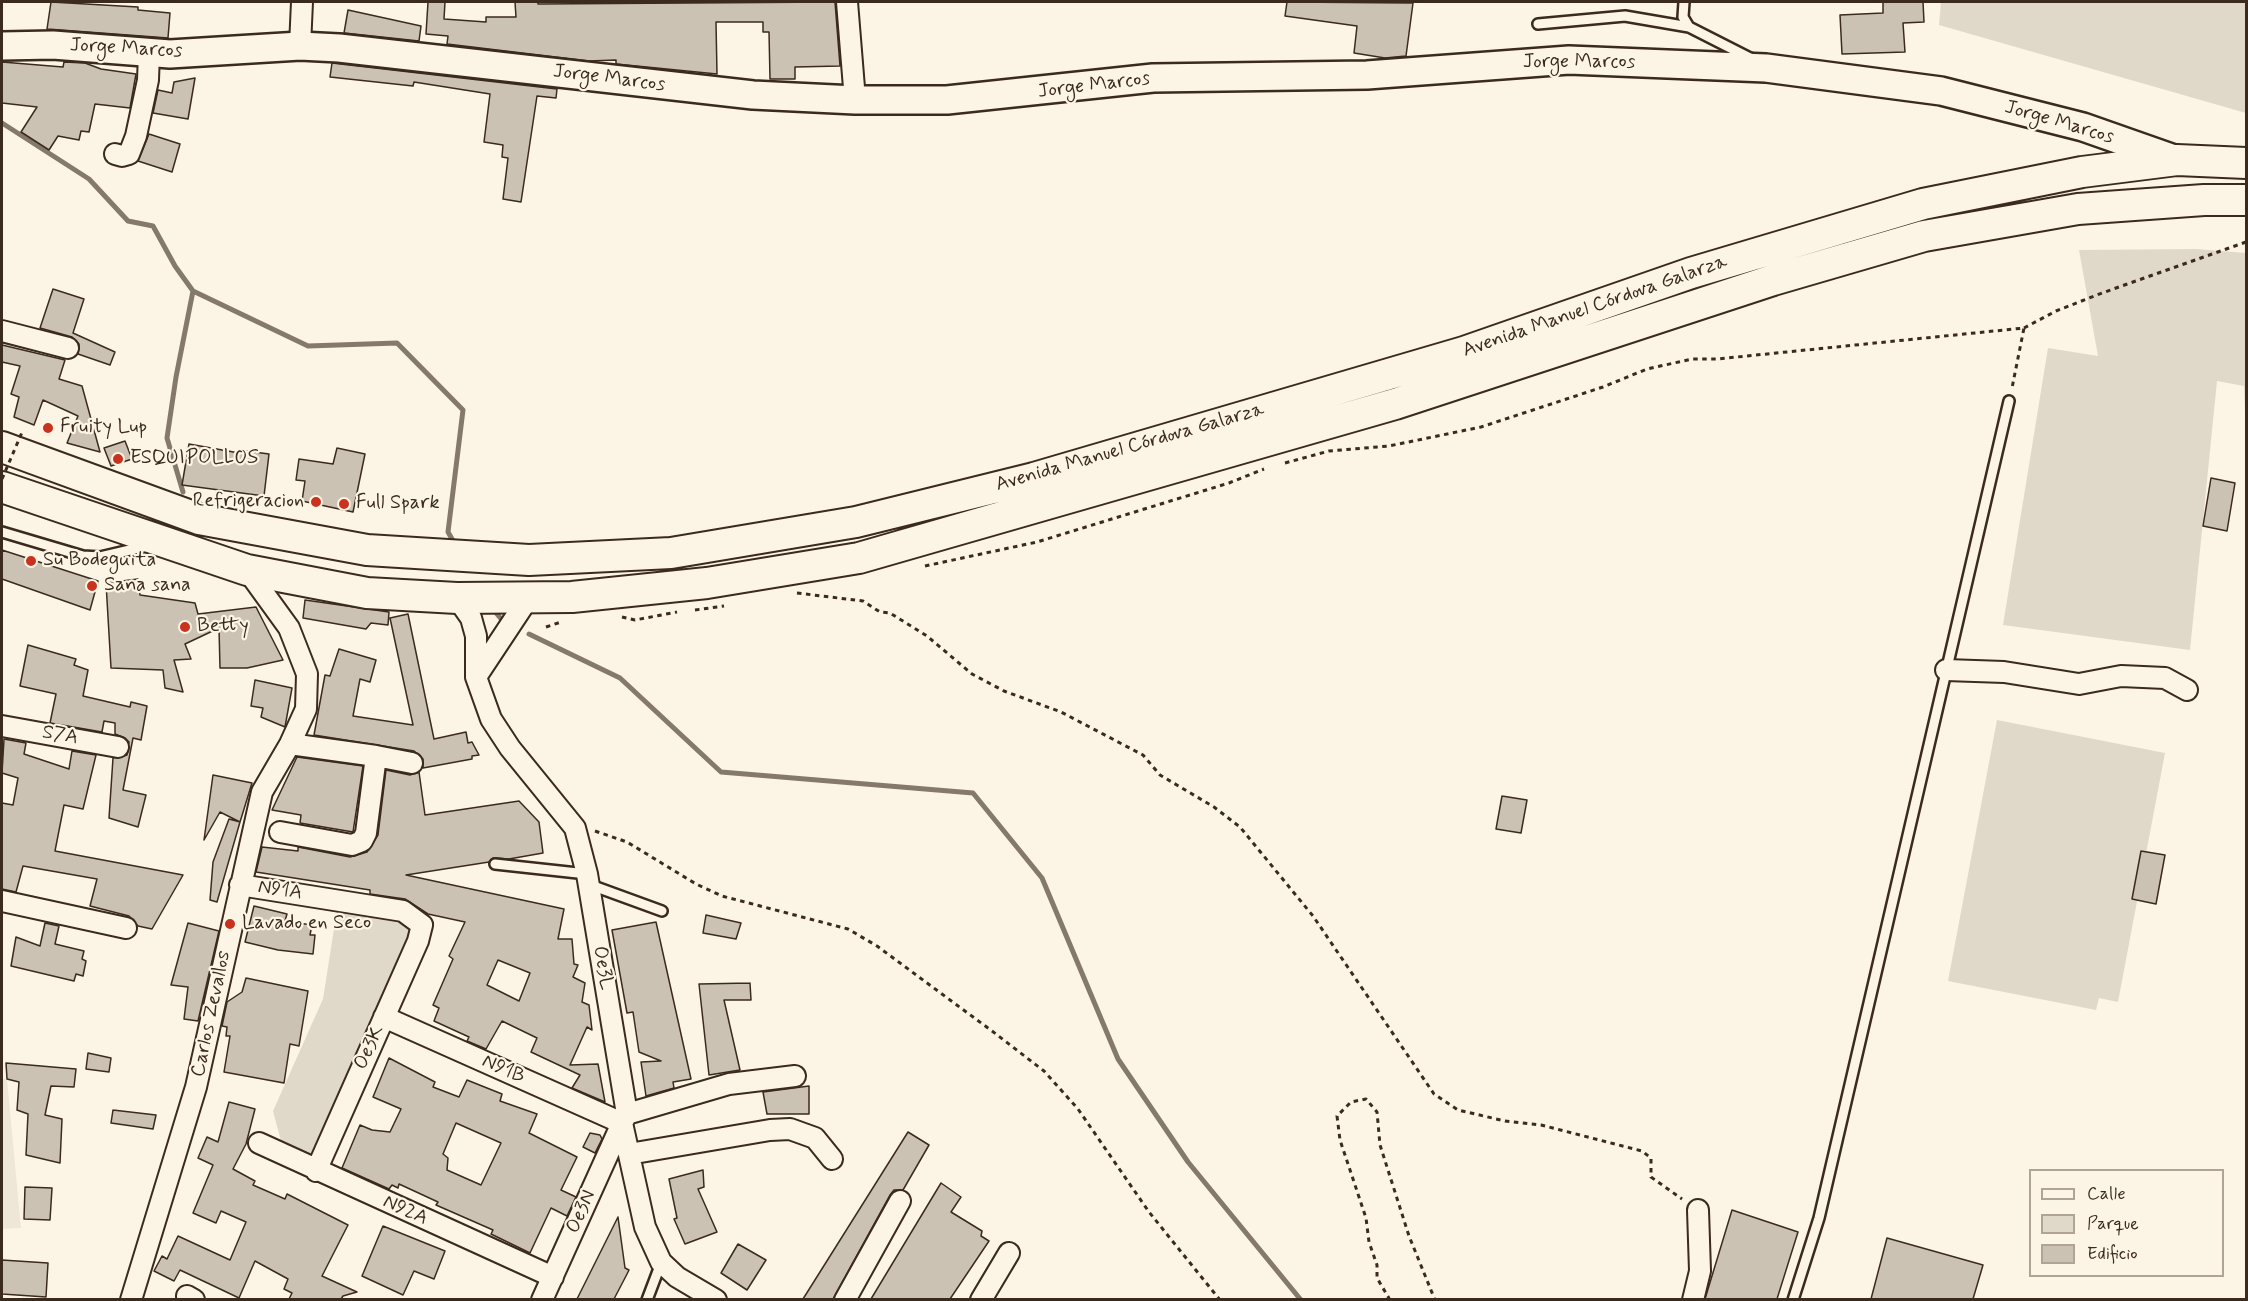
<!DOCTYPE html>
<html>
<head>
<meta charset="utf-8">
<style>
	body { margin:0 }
	#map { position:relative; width:2248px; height:1301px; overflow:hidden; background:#fcf5e5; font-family:Mynerve,sans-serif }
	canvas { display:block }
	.frame { position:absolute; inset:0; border:3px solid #3b2a1e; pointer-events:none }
	.legend { position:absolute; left:2029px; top:1169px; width:195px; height:108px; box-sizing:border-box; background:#fcf5e5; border:2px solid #afa495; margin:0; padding:8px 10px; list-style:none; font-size:18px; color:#3b2a1e }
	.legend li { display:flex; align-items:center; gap:12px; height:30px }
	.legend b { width:30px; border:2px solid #afa495 }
</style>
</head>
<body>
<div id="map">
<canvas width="2248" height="1301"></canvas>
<div class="frame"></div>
<ul class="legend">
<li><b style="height:8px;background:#fcf5e5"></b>Calle</li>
<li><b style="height:16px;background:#e0d8c8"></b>Parque</li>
<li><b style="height:16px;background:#ccc2b3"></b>Edificio</li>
</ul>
</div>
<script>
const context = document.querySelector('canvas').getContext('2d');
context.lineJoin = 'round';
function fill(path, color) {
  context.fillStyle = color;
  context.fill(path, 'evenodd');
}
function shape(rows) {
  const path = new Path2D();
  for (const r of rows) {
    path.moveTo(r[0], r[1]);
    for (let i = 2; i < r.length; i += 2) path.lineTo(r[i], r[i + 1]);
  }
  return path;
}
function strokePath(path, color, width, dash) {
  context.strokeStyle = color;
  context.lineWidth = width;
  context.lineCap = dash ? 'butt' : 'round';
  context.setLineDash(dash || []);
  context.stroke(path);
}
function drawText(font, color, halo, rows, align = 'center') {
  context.font = font + ' Mynerve,sans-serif';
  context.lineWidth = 4.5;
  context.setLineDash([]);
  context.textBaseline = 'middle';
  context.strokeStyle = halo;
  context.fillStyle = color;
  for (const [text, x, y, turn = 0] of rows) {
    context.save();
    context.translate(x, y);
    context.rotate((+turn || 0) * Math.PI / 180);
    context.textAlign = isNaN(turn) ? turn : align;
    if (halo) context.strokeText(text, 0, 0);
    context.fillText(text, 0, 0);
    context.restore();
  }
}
fill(shape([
	[2,1079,7,1079,21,1228,2,1229]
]), '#eee6d6');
fill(shape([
	[1941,2,2246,2,2246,113,1939,25],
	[2196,249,2246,253,2246,440,2244,386,2217,381,2190,650,2003,625,2048,348,2098,356,2079,250],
	[1997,720,2165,753,2118,1002,2099,998,2096,1010,1948,981],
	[337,910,393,915,406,923,412,940,312,1155,281,1141,273,1111,323,999]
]), '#e0d8c8');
strokePath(shape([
	[2,123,89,179,128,221,153,226,175,266,193,291,308,346,397,343,463,410,448,532,452,539],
	[183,492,167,438,176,377,193,291],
	[492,608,502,620],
	[529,634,620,678,721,772,973,793,1042,878,1118,1059,1188,1162,1301,1300]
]), '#85796b', 5);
const building = shape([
	[51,2,138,7,138,10,170,13,168,38,47,29,51,2],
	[428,2,445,2,444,19,486,22,486,17,516,17,515,2,538,2,538,4,835,2,840,66,795,67,795,79,770,79,769,32,763,32,763,22,716,22,717,74,616,64,616,60,589,61,447,44,448,36,426,34,428,2],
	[1287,2,1413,3,1406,56,1385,58,1354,53,1357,26,1285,16,1287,2],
	[1883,2,1923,2,1924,22,1903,23,1905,52,1842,54,1840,15,1883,13,1883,2],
	[348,10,421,26,419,41,344,33,348,10],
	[2,62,63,67,64,62,85,63,101,69,136,74,130,108,95,104,89,132,81,131,79,140,58,136,49,150,21,132,37,107,2,103,2,62],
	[332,63,557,89,556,98,537,96,521,202,503,199,508,158,502,157,503,145,484,142,490,94,414,82,413,86,330,77,332,63],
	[195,78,188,119,153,113,158,90,172,93,174,82,195,78],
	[149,134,180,144,172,172,138,161,149,134],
	[53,289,84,299,73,333,115,352,110,365,78,354,79,344,72,337,40,328,53,289],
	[2,345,65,360,59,379,82,386,100,452,67,443,78,416,43,400,34,425,14,417,19,397,11,394,20,366,2,362,2,345],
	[125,441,132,459,111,466,104,448,125,441],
	[189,444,239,453,239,450,269,454,264,496,182,485,189,444],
	[337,448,365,454,353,512,302,501,305,481,296,480,299,459,333,464,337,448],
	[2211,478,2235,483,2227,531,2203,526,2211,478],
	[2,550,98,581,90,610,2,579,2,550],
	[138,579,140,595,195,603,198,614,256,607,283,660,247,668,220,668,219,628,185,644,191,659,174,660,183,692,165,688,163,670,111,668,106,583,138,579],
	[305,600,389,612,388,625,371,623,366,629,303,618,305,600],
	[408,614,434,739,466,732,468,743,472,742,479,755,472,756,472,759,423,768,423,759,414,751,314,735,325,675,330,676,339,649,376,660,370,682,360,679,353,716,413,725,390,618,408,614],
	[28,645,76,659,74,665,88,670,83,696,130,707,131,702,147,706,141,740,133,738,123,790,146,795,138,827,109,818,113,758,127,755,129,742,125,738,115,734,115,723,104,721,102,732,50,723,56,694,20,686,28,645],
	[255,680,292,688,285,727,261,717,263,708,251,706,255,680],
	[4,739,26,743,24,754,69,769,72,751,96,755,83,809,64,805,55,851,183,875,152,929,138,926,129,916,90,906,97,879,23,866,16,892,2,889,2,803,13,805,18,778,2,773,4,739],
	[297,757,363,766,353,832,300,823,301,815,272,810,297,757],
	[386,770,410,775,419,772,425,815,519,801,539,822,543,853,509,859,493,858,489,862,406,875,564,909,558,939,572,939,574,964,578,965,573,977,585,983,582,1002,589,1005,592,1030,587,1027,570,1065,598,1064,605,1102,572,1088,580,1075,531,1052,537,1038,502,1021,486,1049,467,1041,469,1037,434,1021,439,1008,433,1005,453,959,449,956,465,922,428,914,405,899,370,894,370,890,256,872,262,847,298,851,298,847,350,857,367,852,378,835,386,770],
	[498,960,530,973,519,1001,487,985,498,960],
	[213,775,252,783,240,822,220,812,204,840,213,775],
	[1502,796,1527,800,1521,833,1496,829,1502,796],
	[229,819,240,822,217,902,210,900,213,862,229,819],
	[2141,851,2165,855,2156,904,2132,899,2141,851],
	[254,906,287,914,285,921,312,925,310,935,315,935,313,954,278,950,245,942,254,906],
	[706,915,741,923,736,939,703,933,706,915],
	[656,922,691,1079,673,1082,674,1088,646,1096,641,1062,661,1061,639,1052,633,1012,627,1013,612,930,656,922],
	[45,923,59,926,55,944,84,951,82,959,86,961,83,976,76,974,74,981,11,966,16,937,40,946,45,923],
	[188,923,219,931,198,1021,184,1019,188,987,171,985,188,923],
	[246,978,308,991,299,1046,290,1044,284,1083,224,1072,230,1036,226,1036,227,1027,222,1026,227,1002,242,992,246,978],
	[750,983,751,1000,724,1000,740,1070,709,1075,699,984,750,983],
	[88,1053,111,1058,109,1072,86,1069,88,1053],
	[389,1058,435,1082,433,1087,459,1097,467,1080,502,1094,500,1101,537,1114,529,1133,577,1157,561,1190,576,1197,567,1216,551,1208,530,1253,491,1234,493,1230,436,1205,438,1202,399,1184,398,1188,392,1185,389,1189,342,1168,360,1125,372,1130,390,1132,401,1109,373,1097,389,1058],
	[456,1123,501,1143,481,1185,447,1170,448,1158,443,1154,456,1123],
	[6,1063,76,1069,74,1087,51,1086,45,1115,62,1119,60,1163,26,1155,28,1114,17,1110,19,1082,7,1079,6,1063],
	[809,1086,809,1114,767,1114,763,1092,809,1086],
	[229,1102,255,1109,246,1144,233,1169,255,1181,253,1185,285,1199,287,1194,348,1225,322,1276,357,1292,343,1296,341,1299,289,1299,292,1293,284,1289,288,1279,255,1261,239,1298,180,1270,174,1281,154,1271,162,1256,167,1259,178,1236,230,1260,246,1222,221,1211,216,1223,193,1213,213,1165,198,1158,207,1137,218,1142,229,1102],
	[113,1110,156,1115,153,1129,111,1123,113,1110],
	[908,1132,929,1145,903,1190,894,1190,890,1195,833,1299,803,1299,908,1132],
	[590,1133,600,1135,602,1139,595,1153,583,1147,590,1133],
	[703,1170,704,1187,698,1189,717,1232,685,1244,674,1219,677,1218,669,1179,703,1170],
	[941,1183,961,1197,951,1212,982,1231,981,1236,989,1241,950,1299,871,1299,941,1183],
	[25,1187,52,1188,50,1220,24,1219,25,1187],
	[1732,1210,1798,1232,1777,1299,1705,1299,1732,1210],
	[618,1217,625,1268,629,1270,626,1276,614,1299,577,1299,618,1217],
	[383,1226,445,1251,434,1279,414,1271,403,1295,362,1276,383,1226],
	[1887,1238,1983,1265,1973,1299,1871,1299,1887,1238],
	[738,1244,766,1260,747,1290,721,1273,738,1244],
	[2,1260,48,1263,46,1297,2,1294,2,1260]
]);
fill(building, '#ccc2b3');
strokePath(building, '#3b2a1e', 1.5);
const service = shape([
	[1684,2,1683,17,1689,27],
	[1538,24,1625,16,1689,27,1752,59],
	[2,532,83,556,100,557,147,546],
	[495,864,587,874],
	[588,884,662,911],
	[647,1300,661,1263],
	[1793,1300,1819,1218,2009,401]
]);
const minor = shape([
	[847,2,855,100],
	[300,46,302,2],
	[115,154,122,156,129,154,136,136,148,80,149,53],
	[2,331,68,348],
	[457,598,471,618,476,636,476,677,491,719,510,748,575,828,587,874,627,1114,622,1123,645,1227,661,1262,677,1277,716,1300],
	[1946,670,2004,672,2079,684,2121,676,2165,678,2187,690],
	[476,677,529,597],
	[2,726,118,747],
	[376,756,412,763],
	[280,832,352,845,362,841,366,833,376,756,290,744],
	[240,885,403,911,422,925,418,941,316,1171],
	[2,901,126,928],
	[384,1017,622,1123,542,1300],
	[627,1114,729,1084,795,1076],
	[259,1143,553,1277],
	[629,1154,770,1130,790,1129,815,1138,832,1159],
	[187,1296,194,1300],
	[131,1300,196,1087,262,792,290,744,306,709,307,674,289,628,247,570],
	[845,1300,900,1201],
	[981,1300,1009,1253],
	[1693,1300,1700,1271,1698,1210]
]);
const secondary = shape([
	[2,46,53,45,170,54,300,46,339,48,753,95,855,100,947,100,1153,78,1367,75,1569,60,1766,68,1941,91,2083,127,2177,160]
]);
const primary = shape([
	[2,447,199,519,367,550,529,560,671,553,856,522,1034,478,1464,352,1691,273,1923,204,2082,172,2177,160,2246,163],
	[2,487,247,570,367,593,457,598,572,597,707,583,859,558,1395,404,1773,280,1924,236,2078,209,2204,200,2246,200]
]);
strokePath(service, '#3b2a1e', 14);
strokePath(minor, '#3b2a1e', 24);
strokePath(secondary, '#3b2a1e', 32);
strokePath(primary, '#3b2a1e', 34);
strokePath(shape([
	[2024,328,2056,311,2102,293,2246,242],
	[1285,463,1329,451,1389,446,1481,427,1603,387,1647,369,1692,359,1717,359,2024,328,2012,388],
	[925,566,1037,542,1229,483,1264,469],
	[797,593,863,601,880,612,890,613,927,636,972,674,1004,691,1061,712,1143,755,1160,775,1214,807,1240,827,1313,916,1434,1094,1458,1110,1505,1121,1541,1125,1642,1151,1651,1158,1651,1177,1682,1199],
	[695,610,724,606],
	[622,617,635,620,677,612],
	[546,627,561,622],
	[595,831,627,842,696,884,722,896,848,929,877,946,992,1031,1044,1071,1078,1109,1149,1212,1220,1300],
	[1390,1300,1377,1278,1377,1265,1369,1242,1366,1218,1340,1140,1337,1116,1351,1102,1366,1099,1377,1112,1380,1145,1409,1236,1435,1300]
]), '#3b2a1e', 3, [4.5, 4.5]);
strokePath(service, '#fcf5e5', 9);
strokePath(minor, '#fcf5e5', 20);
strokePath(secondary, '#fcf5e5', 27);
strokePath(primary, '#fcf5e5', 30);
strokePath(shape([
	[2,479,23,430]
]), '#3b2a1e', 3, [4.5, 4.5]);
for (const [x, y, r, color] of [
	[48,428,6,"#c8321e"],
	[118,459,6,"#c8321e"],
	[316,502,6,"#c8321e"],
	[344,504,6,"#c8321e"],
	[31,561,6,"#c8321e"],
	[92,586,6,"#c8321e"],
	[185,627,6,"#c8321e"],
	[230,924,6,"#c8321e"]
]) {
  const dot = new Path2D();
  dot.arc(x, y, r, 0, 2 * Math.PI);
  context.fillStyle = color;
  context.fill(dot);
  strokePath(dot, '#fcf5e5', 2);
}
drawText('20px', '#3b2a1e', '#fcf5e5', [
	["Jorge Marcos",126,49,3],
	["Jorge Marcos",1579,63],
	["Jorge Marcos",609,79,7],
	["Jorge Marcos",1094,86,-7],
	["Jorge Marcos",2059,123,16],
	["Avenida Manuel Córdova Galarza",1595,307,-19],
	["Avenida Manuel Córdova Galarza",1130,448,-16],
	["S7A",60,736,10],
	["N91A",280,891,9],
	["Oe3L",602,968,80],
	["Carlos Zevallos",212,1014,-78],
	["Oe3K",370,1048,-66],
	["N91B",503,1070,24],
	["N92A",405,1211,24],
	["Oe3N",582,1212,-66]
]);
drawText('20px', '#3b2a1e', '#fcf5e5', [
	["Fruity Lup",60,428],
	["ESQUIPOLLOS",130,459],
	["Refrigeracion",304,502,"right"],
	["Full Spark",356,504],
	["Su Bodeguita",43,561],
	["Sana sana",104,586],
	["Betty",197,627],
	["Lavado en Seco",242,924]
], 'left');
</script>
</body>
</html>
